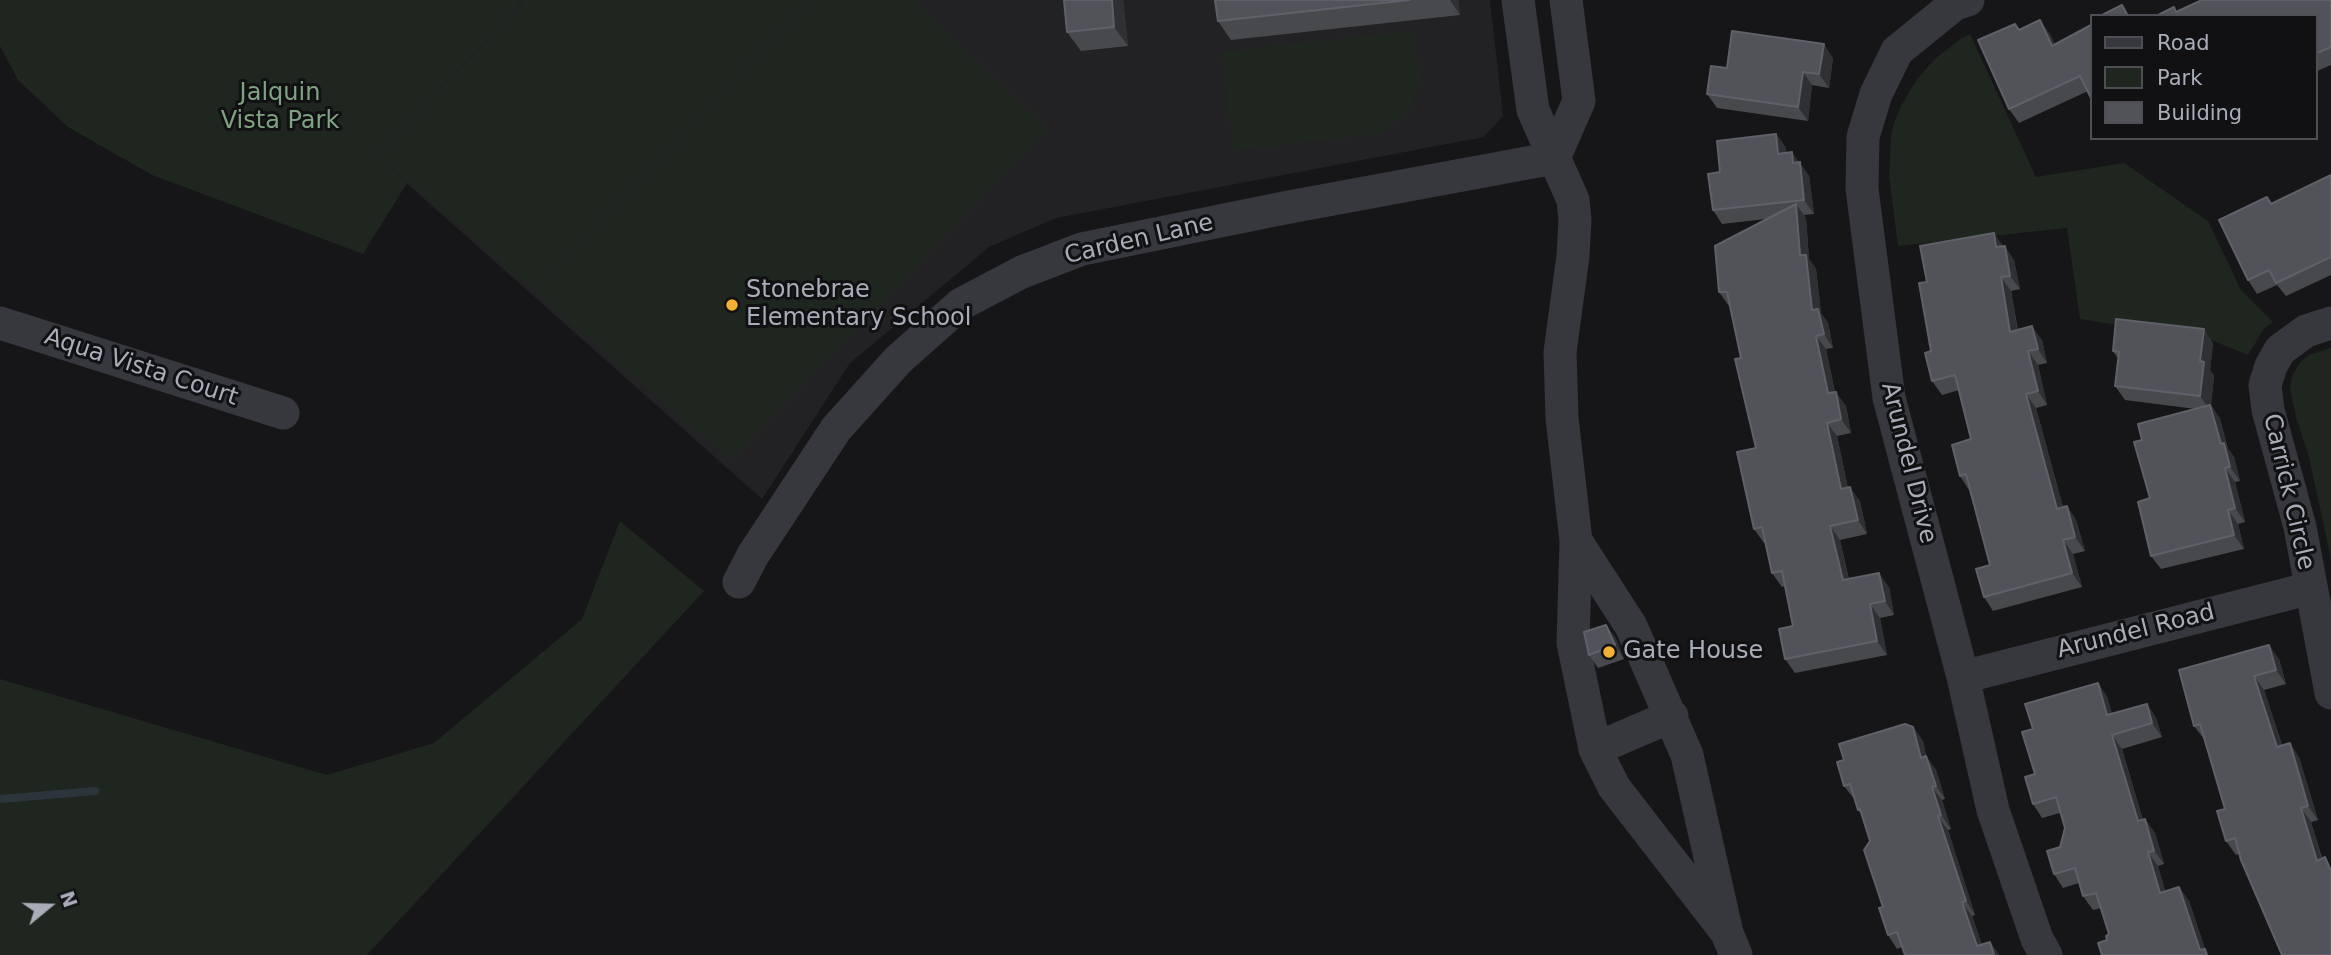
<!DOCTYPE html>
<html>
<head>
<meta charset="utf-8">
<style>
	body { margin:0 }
	#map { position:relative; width:2331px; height:955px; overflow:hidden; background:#161618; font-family:"DejaVu Sans",sans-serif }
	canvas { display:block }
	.legend { position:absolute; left:2090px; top:14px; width:228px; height:126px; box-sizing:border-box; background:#111113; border:2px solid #4d4f55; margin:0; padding:9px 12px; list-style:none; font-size:21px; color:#a8adb8 }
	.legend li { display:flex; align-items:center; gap:14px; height:35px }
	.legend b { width:35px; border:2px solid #4d4f55 }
	.north { position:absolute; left:14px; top:871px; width:70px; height:70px; -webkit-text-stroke:5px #111113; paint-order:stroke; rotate:71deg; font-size:19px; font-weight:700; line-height:28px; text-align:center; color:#a8adb8 }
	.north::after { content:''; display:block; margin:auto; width:24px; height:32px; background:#a8adb8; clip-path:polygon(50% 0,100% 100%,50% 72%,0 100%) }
</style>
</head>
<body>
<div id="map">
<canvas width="2331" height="955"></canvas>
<ul class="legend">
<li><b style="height:9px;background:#37383d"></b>Road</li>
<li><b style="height:19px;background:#1e261f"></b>Park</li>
<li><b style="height:19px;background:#525359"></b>Building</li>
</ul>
<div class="north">N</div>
</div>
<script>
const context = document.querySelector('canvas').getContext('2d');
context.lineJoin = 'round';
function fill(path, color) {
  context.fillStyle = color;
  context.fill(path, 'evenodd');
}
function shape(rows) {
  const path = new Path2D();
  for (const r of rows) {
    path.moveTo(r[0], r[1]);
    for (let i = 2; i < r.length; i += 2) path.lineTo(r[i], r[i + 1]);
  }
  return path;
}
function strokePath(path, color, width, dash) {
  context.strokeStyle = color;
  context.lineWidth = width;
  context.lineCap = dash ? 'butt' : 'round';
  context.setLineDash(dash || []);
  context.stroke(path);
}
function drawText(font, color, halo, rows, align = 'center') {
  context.font = font + ' "DejaVu Sans",sans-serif';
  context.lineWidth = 6;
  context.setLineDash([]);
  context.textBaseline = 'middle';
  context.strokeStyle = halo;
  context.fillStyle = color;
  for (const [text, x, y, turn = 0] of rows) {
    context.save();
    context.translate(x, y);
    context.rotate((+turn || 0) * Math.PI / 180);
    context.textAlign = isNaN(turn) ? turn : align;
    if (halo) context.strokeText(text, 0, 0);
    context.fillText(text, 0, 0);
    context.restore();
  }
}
fill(shape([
	[524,0,1490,0,1503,116,1484,137,1056,218,989,247,850,363,762,499,375,155]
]), '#222225');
fill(shape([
	[0,0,524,0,376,155,407,183,363,254,152,175,68,127,18,80,0,46],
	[528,0,809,0,534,291,378,155],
	[813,0,913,0,1048,129,731,460,535,292],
	[1414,30,1420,83,1410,110,1380,134,1233,150,1222,52],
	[1970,34,2036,177,2124,163,2208,221,2241,290,2273,322,2264,329,2248,355,2211,340,2080,319,2067,228,1898,246,1889,176,1891,135,1894,123,1901,106,1917,79,1935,59,1960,39],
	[2331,348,2331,559,2309,457,2296,417,2290,389,2292,376,2301,361,2309,355],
	[620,521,704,591,367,955,0,955,0,679,327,775,434,743,582,619]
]), '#1e261f');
strokePath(shape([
	[0,799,95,791]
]), '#2c353c', 8);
strokePath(shape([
	[1518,0,1533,110,1573,200,1575,220,1573,256,1560,352,1562,418,1576,541,1573,643,1595,749,1614,787,1727,933],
	[1968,0,1955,4,1897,51,1876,94,1863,137,1862,189,1889,398,1963,677,1993,810,2037,939,2046,955],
	[1554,158,1579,101,1566,0],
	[0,323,283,413],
	[2331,323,2306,331,2280,350,2271,366,2265,385,2268,410,2300,527,2331,693],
	[1576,541,1631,626,1687,755,1727,933,1736,955],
	[739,582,753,555,836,429,898,360,961,304,1022,272,1082,249,1284,208,1554,158],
	[1963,677,2311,588],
	[1595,749,1672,716]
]), '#37383d', 33);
fill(shape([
	[1064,0,1123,0,1128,46,1081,51,1067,32],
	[1215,0,1458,0,1460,15,1231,40,1218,21],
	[2331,0,2331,65,2315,72,2315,16,2156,16,2174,7,2177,12],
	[2015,24,2020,30,2050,34,2055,45,2091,25,2088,91,2019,123,2009,109],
	[1833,58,1829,88,1812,85,1808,121,1717,108,1707,94,1727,68],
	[1776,134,1786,148,1786,153,1799,162,1809,176,1814,214,1804,215,1806,218,1809,259,1816,269,1821,313,1828,323,1833,348,1826,349,1835,392,1846,406,1851,433,1837,436,1848,488,1860,501,1867,534,1840,540,1849,579,1889,587,1894,615,1880,618,1887,655,1795,673,1785,659,1793,626,1785,586,1782,587,1772,573,1766,543,1764,543,1754,529,1756,448,1741,358,1730,306,1729,306,1719,292,1766,219,1722,224,1713,210,1720,172],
	[2331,175,2331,275,2286,296,2277,285,2257,294,2248,280,2267,197,2272,203],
	[2003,246,2014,260,2020,289,2011,291,2018,330,2042,340,2047,363,2038,365,2047,405,2036,408,2063,507,2067,506,2076,520,2085,551,2073,554,2082,587,1993,611,1984,597,1990,565,1969,490,1960,476,1971,439,1959,390,1942,395,1932,381,1927,282],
	[2213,343,2210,370,2214,376,2211,405,2220,419,2228,449,2234,457,2240,481,2235,482,2245,522,2238,524,2244,549,2161,569,2151,556,2150,498,2142,440,2196,409,2125,400,2115,386,2118,359,2113,351],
	[1606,625,1616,639,1624,659,1598,668,1589,655],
	[2279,659,2286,684,2264,690,2282,745,2299,757,2318,820,2311,822,2322,858,2331,871,2239,854,2236,855,2226,841,2225,809,2204,739,2194,726,2179,670],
	[2098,683,2107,697,2112,714,2147,704,2156,718,2162,737,2122,749,2143,820,2145,819,2155,833,2164,864,2158,866,2165,891,2179,887,2189,901,2205,949,2107,940,2109,934,2101,908,2093,910,2083,896,2079,883,2063,888,2054,874,2065,828,2060,813,2042,818,2033,804,2035,774,2033,729],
	[1913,727,1923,741,1926,756,1936,770,1945,799,1942,800,1951,829,1948,830,1975,915,1972,916,1982,945,1990,942,1999,955,1905,955,1902,947,1897,949,1888,935,1870,841,1862,815,1858,810,1855,800,1844,786]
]), '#47494d');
fill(shape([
	[1112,0,1123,0,1128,46,1114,27],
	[1450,0,1458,0,1460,15],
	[2040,20,2050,34,2062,60,2052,46],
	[1824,44,1833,58,1829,88,1819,74],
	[1803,72,1812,85,1808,121,1798,107],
	[1776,134,1786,148,1788,167,1778,154],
	[1792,152,1809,176,1814,214,1804,200,1793,163],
	[1796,204,1806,218,1809,259,1816,269,1821,313,1828,323,1833,348,1824,334,1812,310,1800,255],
	[1994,233,2004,247,1996,247],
	[2005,246,2014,260,2020,289,2010,276],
	[2001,277,2011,291,2020,345,2010,332],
	[2032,326,2042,340,2047,363,2038,349],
	[2204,329,2213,343,2210,370,2214,376,2211,405,2220,419,2228,449,2234,457,2240,481,2230,467,2221,444,2210,410,2200,396,2200,361],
	[1816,336,1826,349,1838,407,1828,393],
	[2028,351,2038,365,2047,405,2038,391],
	[1836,392,1846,406,1851,433,1841,419],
	[2026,394,2036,408,2067,522,2057,509],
	[1827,423,1837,436,1851,503,1841,489],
	[2225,468,2235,482,2245,522,2235,508],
	[1850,487,1860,501,1867,534,1858,520],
	[2067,506,2076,520,2085,551,2075,537],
	[2228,510,2238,524,2244,549,2234,535],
	[1830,526,1840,540,1852,594,1843,580],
	[2063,540,2073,554,2082,587,2072,573],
	[1879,573,1889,587,1894,615,1885,601],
	[1870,604,1880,618,1887,655,1877,641],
	[1606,625,1616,639,1624,659,1615,645],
	[2269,645,2279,659,2286,684,2276,670],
	[2254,676,2264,690,2287,761,2277,747],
	[2098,683,2107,697,2117,729,2107,715],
	[2147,704,2156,718,2162,737,2152,723],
	[1913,727,1923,741,1930,771,1921,758],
	[2112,735,2122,749,2147,835,2138,821],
	[2290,743,2299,757,2318,820,2308,806],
	[1926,756,1936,770,1945,799,1936,786],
	[1932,787,1942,800,1951,829,1941,815],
	[2301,808,2311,822,2326,875,2317,861],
	[1938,816,1948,830,1975,915,1966,901],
	[2145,819,2155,833,2164,864,2154,851],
	[2148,852,2158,866,2170,907,2160,893],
	[2179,887,2189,901,2207,955,2200,950],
	[1962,902,1972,916,1985,955,1977,946],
	[1990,942,1999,955,1994,955]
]), '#2f3033');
const building = shape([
	[1064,0,1112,0,1114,27,1067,32,1064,0],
	[1215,0,1409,0,1218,21,1215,0],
	[2202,0,2331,0,2331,47,2315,54,2315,16,2156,16,2174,7,2176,12,2202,0],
	[2122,5,2128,16,2100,16,2122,5],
	[2040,20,2052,46,2091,25,2091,98,2080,76,2009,109,1978,40,2015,24,2019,30,2040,20],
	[1732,31,1824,44,1819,74,1803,72,1798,107,1707,94,1711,66,1727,68,1732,31],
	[1776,134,1778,154,1792,152,1793,163,1800,162,1804,200,1713,210,1708,174,1720,172,1717,141,1776,134],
	[2331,175,2331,257,2276,283,2269,270,2248,280,2219,220,2267,197,2271,204,2331,175],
	[1796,204,1800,255,1806,255,1812,310,1818,309,1824,334,1816,336,1828,393,1836,392,1841,419,1827,423,1841,489,1850,487,1858,520,1830,526,1843,580,1879,573,1885,601,1870,604,1877,641,1785,659,1779,629,1793,626,1782,571,1772,573,1762,527,1754,529,1737,452,1756,448,1735,359,1741,358,1727,292,1719,292,1715,246,1796,204],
	[1994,233,1996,247,2005,246,2010,276,2001,277,2010,332,2032,326,2038,349,2028,351,2038,391,2026,394,2057,509,2067,506,2075,537,2063,540,2072,573,1984,597,1976,569,1990,565,1966,474,1960,476,1952,445,1971,439,1955,375,1932,381,1925,353,1931,351,1919,283,1927,282,1920,246,1994,233],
	[2116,319,2204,329,2200,361,2204,362,2200,396,2115,386,2119,352,2113,351,2116,319],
	[2210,405,2221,444,2224,443,2230,467,2225,468,2235,508,2228,510,2234,535,2151,556,2138,502,2150,498,2134,442,2142,440,2138,424,2210,405],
	[1606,625,1615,645,1589,655,1584,632,1606,625],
	[2269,645,2276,670,2254,676,2277,747,2290,743,2308,806,2301,808,2317,861,2325,857,2331,871,2331,955,2282,955,2241,860,2235,838,2226,841,2217,811,2225,809,2200,724,2194,726,2179,670,2269,645],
	[2098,683,2107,715,2147,704,2152,723,2112,735,2138,821,2145,819,2154,851,2148,852,2160,893,2179,887,2200,950,2205,949,2207,955,2102,955,2098,943,2107,940,2106,936,2109,934,2096,893,2083,896,2075,868,2054,874,2047,851,2060,847,2065,828,2056,797,2033,804,2025,777,2035,774,2022,732,2033,729,2025,704,2098,683],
	[1905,724,1913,727,1921,758,1926,756,1936,786,1932,787,1941,815,1938,816,1966,901,1962,902,1977,946,1990,942,1994,955,1905,955,1897,932,1888,935,1879,908,1883,907,1864,850,1870,841,1860,809,1858,810,1850,784,1844,786,1837,762,1844,760,1839,744,1905,724]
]);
fill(building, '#525359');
strokePath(building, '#5f6168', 2);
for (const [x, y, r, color] of [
	[732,305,7,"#f2b134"],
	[1609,652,7,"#f2b134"]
]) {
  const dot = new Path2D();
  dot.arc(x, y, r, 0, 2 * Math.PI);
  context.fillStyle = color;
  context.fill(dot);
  strokePath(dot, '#111113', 2.5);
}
drawText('24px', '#7fa381', '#111113', [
	["Jalquin",280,94],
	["Vista Park",280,122]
]);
drawText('24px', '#a8adb8', '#111113', [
	["Carden Lane",1139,240,-13],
	["Aqua Vista Court",141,368,18],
	["Arundel Drive",1908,463,76],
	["Carrick Circle",2288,492,77],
	["Arundel Road",2136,632,-14]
]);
drawText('24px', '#a8adb8', '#111113', [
	["Stonebrae",746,291],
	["Elementary School",746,319],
	["Gate House",1623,652]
], 'left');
</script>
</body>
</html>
